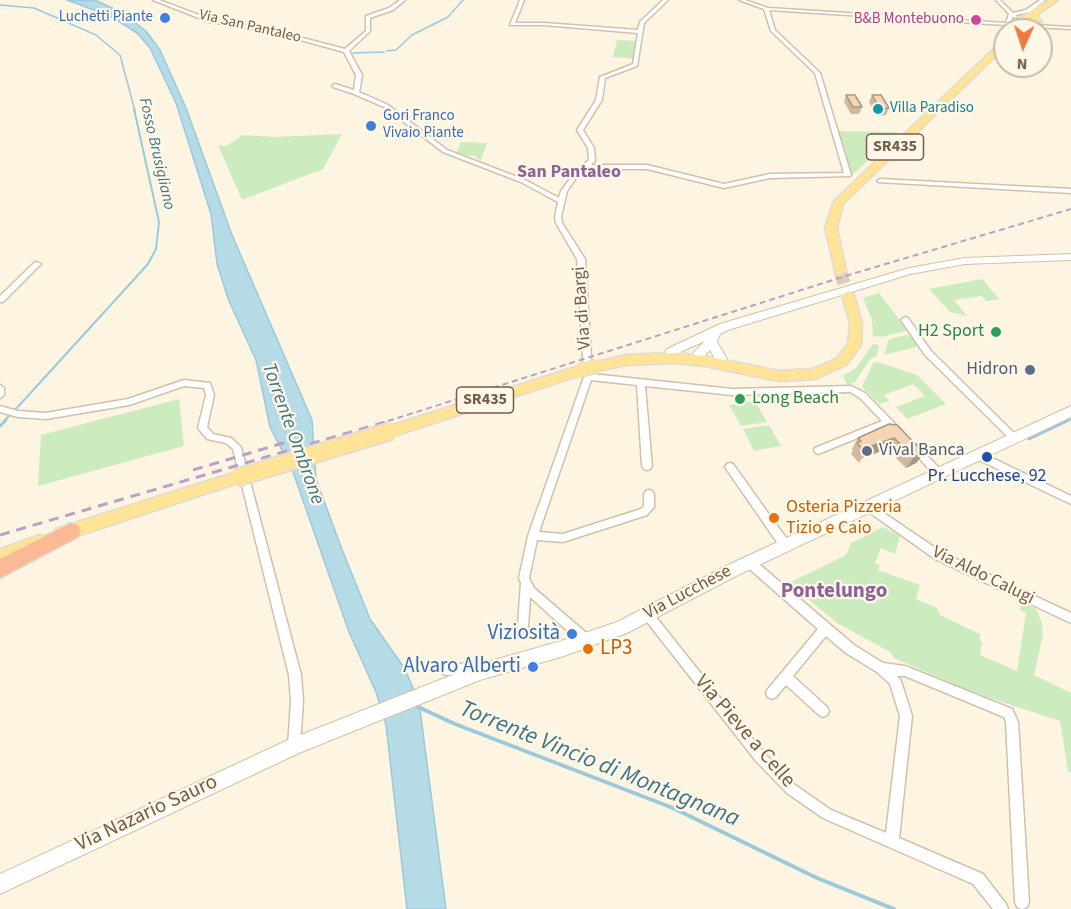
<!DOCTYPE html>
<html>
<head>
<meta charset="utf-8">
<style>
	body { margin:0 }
	#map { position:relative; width:1071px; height:909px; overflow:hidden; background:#fdf5e1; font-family:"Source Sans 3",sans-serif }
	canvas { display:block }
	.north { position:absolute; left:993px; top:18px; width:60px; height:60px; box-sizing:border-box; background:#fff8e8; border:2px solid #c8baa8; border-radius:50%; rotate:183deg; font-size:16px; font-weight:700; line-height:24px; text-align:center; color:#755c47 }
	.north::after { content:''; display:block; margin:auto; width:21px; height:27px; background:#ed7940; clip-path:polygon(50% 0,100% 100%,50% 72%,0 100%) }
</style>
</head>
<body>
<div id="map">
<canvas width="1071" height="909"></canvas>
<div class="north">N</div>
</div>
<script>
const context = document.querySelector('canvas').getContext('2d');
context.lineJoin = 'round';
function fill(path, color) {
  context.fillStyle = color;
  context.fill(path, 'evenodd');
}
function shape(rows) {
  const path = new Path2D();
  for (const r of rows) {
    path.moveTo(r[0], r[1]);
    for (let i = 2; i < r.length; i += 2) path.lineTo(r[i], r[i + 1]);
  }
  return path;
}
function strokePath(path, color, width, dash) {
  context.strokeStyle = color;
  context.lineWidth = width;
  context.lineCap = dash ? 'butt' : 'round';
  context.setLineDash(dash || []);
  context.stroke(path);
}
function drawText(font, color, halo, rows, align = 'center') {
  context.font = font + ' "Source Sans 3",sans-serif';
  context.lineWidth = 4.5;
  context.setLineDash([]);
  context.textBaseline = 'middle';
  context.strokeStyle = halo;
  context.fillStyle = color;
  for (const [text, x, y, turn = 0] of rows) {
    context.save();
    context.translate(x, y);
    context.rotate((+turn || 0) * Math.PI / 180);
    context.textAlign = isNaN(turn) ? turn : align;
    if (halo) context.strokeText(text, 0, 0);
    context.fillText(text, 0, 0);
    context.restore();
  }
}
fill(shape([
	[617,40,635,41,634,59,613,57],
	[837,131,898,132,852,175],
	[342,134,323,169,242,200,218,145,226,146,243,135,274,137],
	[461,142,487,143,481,160,476,158,476,156,456,154],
	[982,279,999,299,986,301,982,296,954,300,967,316,950,312,929,289],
	[879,293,906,328,906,331,881,337,873,336,872,320,863,298],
	[906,335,914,337,920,346,884,355,889,339],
	[873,344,879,345,877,356,870,359,855,382,847,385,843,376,856,368],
	[878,362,917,375,946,404,907,419,896,407,925,396,913,384,884,395,889,401,880,404,862,387,873,363],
	[179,399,184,446,38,486,41,435],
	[755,401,767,422,741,426,729,405],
	[769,425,781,446,754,451,743,429],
	[883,527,900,536,895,554,881,548,875,563,880,565,878,570,920,585,916,599,937,608,940,615,980,634,980,641,982,642,980,655,1017,671,1026,613,1020,610,1021,601,1036,609,1042,623,1043,635,1034,675,1071,693,1071,773,1068,771,1060,721,972,692,894,658,890,652,837,623,789,583,846,555,851,543]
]), '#ccebbf');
const water = shape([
	[67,0,97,1,123,13,146,31,160,50,186,108,232,235,312,420,316,479,341,547,370,619,405,669,419,702,446,909,407,909,386,725,376,692,349,632,293,472,270,427,256,360,229,301,217,264,211,214,176,103,150,48,137,33,112,17,67,0]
]);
fill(water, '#b5dbe7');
strokePath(water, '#9bc9da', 1.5);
strokePath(shape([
	[0,5,34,8,96,35,120,55,135,111],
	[186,13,209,22],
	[295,39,331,48],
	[387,51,396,50,412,35,448,17,463,0],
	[353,53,384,52]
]), '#9bc9da', 1.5);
strokePath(shape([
	[15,410,148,264,156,249,159,222,134,109],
	[4,421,10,415],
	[1066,421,1071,419]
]), '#9bc9da', 2);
strokePath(shape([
	[0,426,6,420],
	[1029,439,1069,420]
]), '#9bc9da', 3);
strokePath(shape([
	[418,707,455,724,673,808,817,878,894,909]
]), '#9bc9da', 4);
strokePath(shape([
	[840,271,848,295]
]), '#dbcfba', 13, [13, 7]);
const street = shape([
	[153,0,159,0,212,20,268,29,345,49,366,31,366,16,389,8,400,0,405,0,393,10,370,18,370,31,349,51,362,75,359,92,388,105,447,150,525,180,559,198,561,191,575,172,589,160,588,148,577,130,596,100,600,77,633,64,638,33,544,25,510,25,520,0,524,0,515,23,544,23,638,30,640,22,663,0,668,0,644,23,637,66,605,78,602,100,583,130,594,148,595,161,591,165,647,165,724,184,770,174,844,173,815,73,771,31,764,9,739,0,745,0,768,8,1006,23,1009,14,996,0,1000,0,1013,13,1026,10,1040,0,1045,0,1030,12,1016,15,1017,18,1012,17,1011,24,1006,25,769,10,775,30,820,73,851,175,850,176,770,178,724,188,647,169,586,169,579,174,567,191,561,217,562,223,585,259,592,374,732,389,851,386,865,393,902,431,898,434,895,433,887,426,818,454,815,452,814,450,815,448,882,421,859,397,850,392,732,395,645,386,652,466,650,469,647,470,644,469,642,466,637,385,591,380,539,532,563,534,641,509,644,506,644,494,646,491,649,490,652,491,654,494,654,507,647,515,563,542,537,540,529,578,534,588,591,637,592,641,591,645,587,646,583,645,530,597,528,626,527,630,523,631,519,630,518,626,521,583,519,578,528,536,584,377,577,259,556,223,555,217,558,202,521,182,443,152,384,107,354,94,333,87,332,86,335,84,354,90,356,75,344,52,268,31,209,22,153,0],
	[1032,25,1071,27,1071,29,1035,27,1033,30,1029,30,1032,25],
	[880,179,1071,189,1071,193,878,182,877,181,880,179],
	[35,262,37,262,41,264,3,302,0,302,0,296,35,262],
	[905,317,908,318,931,351,1018,437,1019,439,1018,441,1012,441,925,355,901,320,905,317],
	[184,380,210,383,214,395,207,427,213,434,231,438,241,447,301,675,303,701,300,746,298,750,294,752,290,750,288,746,291,701,289,675,233,449,226,443,207,439,198,428,206,395,204,388,184,386,129,405,46,419,18,417,0,412,0,406,18,411,46,413,128,399,184,380],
	[0,385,4,388,4,395,0,398,0,385],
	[914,444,917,445,942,471,944,474,942,477,936,477,911,449,910,447,911,445,914,444],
	[980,452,1071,496,1071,504,977,459,975,456,977,453,980,452],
	[730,463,733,464,789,542,790,545,789,548,785,549,781,548,727,470,725,467,727,464,730,463],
	[869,503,943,553,1071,613,1071,623,935,559,866,510,864,507,866,504,869,503],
	[749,558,753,559,854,645,883,663,905,666,1012,709,1018,722,1029,902,1027,907,1022,909,1017,907,1015,902,1006,722,1004,717,905,676,897,676,901,681,912,716,899,838,983,874,1006,904,1008,909,993,909,973,884,823,818,787,793,756,761,644,618,643,615,644,612,648,610,652,612,764,753,795,785,831,810,886,833,900,716,890,684,877,672,846,653,826,636,793,676,827,707,829,711,827,715,823,717,819,715,786,685,776,697,772,699,768,697,766,693,768,689,818,629,745,565,744,562,745,559,749,558],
	[481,662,485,663,487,667,485,671,481,672,447,675,443,674,441,670,443,666,447,665,481,662]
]);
const secondary = shape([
	[1071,254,1071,260,965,264,910,274,728,330,720,334,717,342,727,359,721,363,717,362,710,350,703,357,695,357,693,354,695,351,705,341,671,356,665,352,667,349,720,324,909,268,965,258,1071,254],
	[1071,406,1071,417,738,575,627,633,561,657,480,680,299,753,0,894,0,874,288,740,480,664,561,641,617,622,728,565,1071,406]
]);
const primary = shape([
	[1049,0,1058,0,1037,15,1042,22,1031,23,1021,18,1049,0],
	[1002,41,1005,41,1005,47,843,204,837,228,846,271,840,275,836,274,825,228,834,201,1002,41],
	[848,291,854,295,862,323,861,345,846,365,815,379,779,381,705,366,675,363,626,365,597,371,590,366,592,363,626,355,675,353,705,356,779,371,813,369,836,359,848,344,850,323,842,295,848,291],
	[579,366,584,368,586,371,584,374,391,437,384,431,386,427,579,366],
	[236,472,241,474,244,478,241,482,62,541,56,539,54,534,56,529,62,527,236,472],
	[40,535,46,537,48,542,46,547,0,563,0,549,40,535]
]);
const highway = shape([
	[71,523,78,525,81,531,78,537,0,578,0,559,71,523]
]);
strokePath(street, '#d1c0ab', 3);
strokePath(secondary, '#d4c0a7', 2);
strokePath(primary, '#e1dbd7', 3);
strokePath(highway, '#e1dbd7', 3);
fill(street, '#fff');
fill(secondary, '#fff');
fill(primary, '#ffe396');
fill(highway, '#faba95');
strokePath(shape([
	[388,421,852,274,1071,209]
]), '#b9a0c7', 2, [6, 4]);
strokePath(shape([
	[193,470,293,440],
	[0,535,392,420]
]), '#b9a0c7', 3, [10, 7]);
const primaryBridgeFar1 = shape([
	[579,371,597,366]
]);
const primaryBridge = shape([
	[236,478,391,431]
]);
strokePath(primaryBridgeFar1, '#e1dbd7', 15, []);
strokePath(primaryBridge, '#e1dbd7', 20, []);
strokePath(primaryBridgeFar1, '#ffe396', 13);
strokePath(primaryBridge, '#ffe396', 16);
fill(shape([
	[846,95,862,107,859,114,851,114,844,102],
	[872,95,889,108,886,115,877,116,869,102],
	[889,424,924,453,916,463,906,468,887,449,862,458,859,463,851,454,853,450,852,449,858,438]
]), '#d2b89d');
fill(shape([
	[894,438,887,449,862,458,868,447],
	[924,453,916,463,906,468,914,457]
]), '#ab9680');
const building = shape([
	[846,95,855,95,862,107,853,107,846,95],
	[872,95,881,95,889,108,880,109,872,95],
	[889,424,897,425,924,453,914,457,894,438,868,447,865,452,857,443,861,441,858,438,889,424]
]);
fill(building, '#f4d6b7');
strokePath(building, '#ab9680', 1.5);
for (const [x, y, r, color] of [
	[165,18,6,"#3f7fe0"],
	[976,20,6,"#d1479c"],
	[878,109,6,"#0f9aa8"],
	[371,126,6,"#3f7fe0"],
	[996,332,6,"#2e9e5b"],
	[1030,370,6,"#5c6f8a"],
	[740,399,6,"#2e9e5b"],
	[867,451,6,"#5c6f8a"],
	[987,457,6,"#1a4fb4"],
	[774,518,6,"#e8710a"],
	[572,634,6,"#3f7fe0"],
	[588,649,6,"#e8710a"],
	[533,667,6,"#3f7fe0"]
]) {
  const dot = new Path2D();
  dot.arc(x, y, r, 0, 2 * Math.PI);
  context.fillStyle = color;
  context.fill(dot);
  strokePath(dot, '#fff8e8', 2);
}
drawText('15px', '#366cbe', '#fff8e8', [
	["Luchetti Piante",153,18],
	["Gori Franco",383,117,"left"],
	["Vivaio Piante",383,134,"left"]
], 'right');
drawText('15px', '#b23c85', '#fff8e8', [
	["B&B Montebuono",964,20]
], 'right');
drawText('15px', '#755c47', '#fff8e8', [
	["Via San Pantaleo",250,27,13]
]);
drawText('15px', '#0d838f', '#fff8e8', [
	["Villa Paradiso",890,109]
], 'left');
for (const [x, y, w] of [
	[895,147,57],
	[485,400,57]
]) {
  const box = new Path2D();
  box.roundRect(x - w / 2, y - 13, w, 26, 4.5);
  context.fillStyle = '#fff8e8';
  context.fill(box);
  strokePath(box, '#755c47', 1.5);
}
drawText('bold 16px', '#755c47', null, [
	["SR435",895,147],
	["SR435",485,400]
]);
drawText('italic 16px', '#40768a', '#fff8e8', [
	["Fosso Brusigliano",156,154,77]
]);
drawText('bold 18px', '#8c6299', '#fff8e8', [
	["San Pantaleo",569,173]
]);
drawText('18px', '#755c47', '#fff8e8', [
	["Via di Bargi",583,308,-94],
	["Via Aldo Calugi",983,576,26],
	["Via Lucchese",688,593,-28]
]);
drawText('18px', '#27864d', '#fff8e8', [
	["H2 Sport",984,332],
	["Long Beach",752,399,"left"]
], 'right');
drawText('18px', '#4e5e75', '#fff8e8', [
	["Hidron",1018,370],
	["Vival Banca",879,451,"left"]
], 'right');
drawText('18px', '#164399', '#fff8e8', [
	["Pr. Lucchese, 92",987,477]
]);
drawText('18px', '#c56008', '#fff8e8', [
	["Osteria Pizzeria",786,508],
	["Tizio e Caio",786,529]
], 'left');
drawText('italic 20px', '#40768a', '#fff8e8', [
	["Torrente Ombrone",292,434,70]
]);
drawText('bold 21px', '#8c6299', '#fff8e8', [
	["Pontelungo",834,592]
]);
drawText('21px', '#366cbe', '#fff8e8', [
	["Viziosità",560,634],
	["Alvaro Alberti",521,667]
], 'right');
drawText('21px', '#c56008', '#fff8e8', [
	["LP3",600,649]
], 'left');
drawText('21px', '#755c47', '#fff8e8', [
	["Via Pieve a Celle",744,732,49],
	["Via Nazario Sauro",147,814,-25]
]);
drawText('italic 24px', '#40768a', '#fff8e8', [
	["Torrente Vincio di Montagnana",599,765,22]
]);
</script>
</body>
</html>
